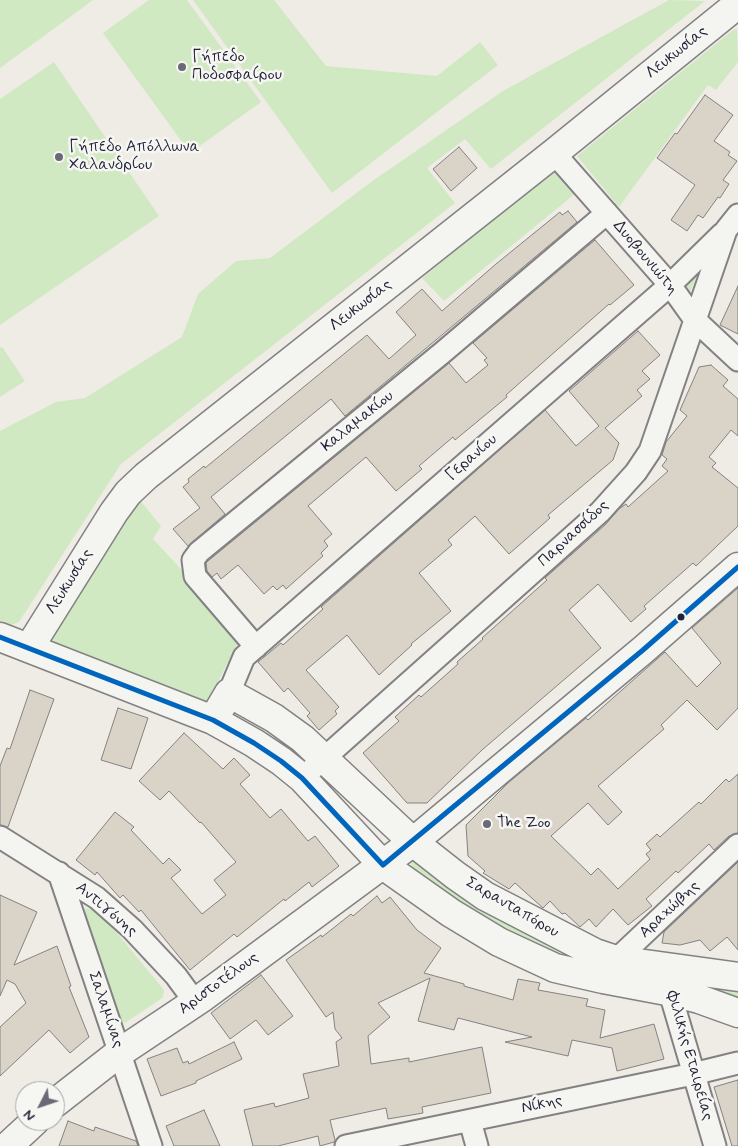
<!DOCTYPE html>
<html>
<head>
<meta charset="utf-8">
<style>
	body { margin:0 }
	#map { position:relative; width:738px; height:1146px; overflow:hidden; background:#efece5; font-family:Mynerve,sans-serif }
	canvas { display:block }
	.north { position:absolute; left:15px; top:1081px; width:50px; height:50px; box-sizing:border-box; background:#f6f6f2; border:1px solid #a1a1a9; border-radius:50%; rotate:229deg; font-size:14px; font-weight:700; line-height:20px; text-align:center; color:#22223b }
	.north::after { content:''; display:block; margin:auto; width:18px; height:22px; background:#6a6976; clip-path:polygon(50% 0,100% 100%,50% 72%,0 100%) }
</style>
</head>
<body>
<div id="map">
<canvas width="738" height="1146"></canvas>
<div class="north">N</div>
</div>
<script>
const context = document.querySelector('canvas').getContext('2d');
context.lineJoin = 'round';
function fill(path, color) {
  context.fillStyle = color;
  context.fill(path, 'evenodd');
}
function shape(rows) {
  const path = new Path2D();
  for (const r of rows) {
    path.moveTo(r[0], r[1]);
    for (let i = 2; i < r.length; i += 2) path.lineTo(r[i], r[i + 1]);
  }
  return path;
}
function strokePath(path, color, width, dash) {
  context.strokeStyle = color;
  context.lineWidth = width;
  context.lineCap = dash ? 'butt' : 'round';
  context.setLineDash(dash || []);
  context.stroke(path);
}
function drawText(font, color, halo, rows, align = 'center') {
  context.font = font + ' Mynerve,sans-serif';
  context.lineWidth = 5;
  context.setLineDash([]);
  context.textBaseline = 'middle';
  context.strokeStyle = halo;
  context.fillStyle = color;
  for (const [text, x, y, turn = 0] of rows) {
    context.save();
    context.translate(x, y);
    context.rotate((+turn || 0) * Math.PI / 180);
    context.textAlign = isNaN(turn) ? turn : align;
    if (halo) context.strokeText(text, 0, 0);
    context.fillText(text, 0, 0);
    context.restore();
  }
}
fill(shape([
	[0,0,93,0,0,68],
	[149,0,187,0,261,102,190,153,103,33],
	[193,0,274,0,326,66,437,76,480,42,498,65,332,193],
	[669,0,705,1,491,169,465,139,427,168,455,203,121,464,19,622,5,627,0,625,0,431,56,402,85,398,182,337,198,294,236,261,270,258,371,182,503,91],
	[737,29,738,62,716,90,708,85,619,207,577,156,733,30],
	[54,62,159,216,0,325,0,99],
	[554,171,576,193,444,301,422,278],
	[704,262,689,294,681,282],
	[2,347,25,381,0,397,0,348],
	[138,498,161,526,153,539,191,580,241,637,210,697,200,705,49,641],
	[413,854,599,964,523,948,414,872,410,860],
	[88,908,96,912,108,922,164,990,163,997,158,1001,125,1023,119,1020,84,916,84,910],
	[686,980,738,988,738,1005]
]), '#d0e9c2');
const building = shape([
	[705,95,733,115,714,141,730,152,728,155,737,161,723,180,729,184,720,198,718,197,703,218,698,215,687,231,671,220,695,185,657,158,675,133,677,134,705,95],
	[459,147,477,168,451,191,433,169,459,147],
	[568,211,577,222,345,416,331,399,211,497,225,514,188,546,173,529,200,508,183,487,189,482,188,479,204,466,205,468,367,335,389,359,416,335,396,312,422,289,442,311,496,264,560,212,562,215,568,211],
	[595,240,634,285,610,305,609,304,506,395,507,397,455,440,453,437,419,466,422,469,396,491,366,457,309,505,308,506,332,534,324,541,328,546,321,553,323,556,286,589,283,585,277,590,273,586,264,594,238,565,221,579,217,573,212,577,207,571,206,563,208,561,449,363,466,383,488,365,484,360,487,358,473,343,595,240],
	[738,286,738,334,720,325,738,286],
	[638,331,660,355,642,371,650,379,637,390,642,396,605,428,619,443,613,460,548,515,550,518,509,554,475,516,448,540,452,545,419,573,451,611,411,644,412,645,379,675,347,635,306,670,339,707,335,711,337,714,319,730,307,716,310,713,288,688,284,692,258,662,281,643,283,645,323,609,321,607,545,410,576,446,599,426,569,391,638,331],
	[711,365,728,380,723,386,738,399,738,436,731,430,709,457,716,463,712,467,738,488,738,526,696,566,693,563,644,606,646,609,631,622,598,584,569,610,601,648,482,750,427,803,407,803,363,753,399,721,395,717,419,695,421,697,458,664,457,662,483,639,482,638,547,580,545,578,605,525,619,509,626,504,628,507,668,471,662,466,667,459,662,455,666,442,687,416,680,410,699,367,711,365],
	[738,588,738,708,717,730,687,700,661,725,664,729,598,786,622,812,608,825,588,803,551,836,591,875,598,868,618,889,650,859,646,854,651,850,646,844,657,834,660,837,699,802,701,804,726,779,729,782,738,774,738,833,729,836,714,850,709,844,678,873,676,871,646,899,652,906,628,925,613,909,596,927,589,919,580,927,565,913,562,914,550,901,543,908,515,883,509,889,483,873,485,871,468,856,466,825,508,783,586,718,588,720,665,652,697,687,721,663,692,628,738,588],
	[30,690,54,699,8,827,0,825,0,766,7,748,10,749,30,690],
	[118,708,148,718,131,769,101,760,118,708],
	[184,733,223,769,234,758,250,775,240,784,270,818,281,809,308,841,315,836,339,866,312,887,309,882,285,901,284,899,237,937,234,934,190,970,141,910,139,912,123,895,120,898,97,872,95,875,76,860,115,812,134,827,131,830,163,864,169,858,181,870,171,878,202,914,226,895,214,880,236,862,201,822,200,823,169,791,160,800,139,781,184,733],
	[738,862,738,950,727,937,710,951,700,940,680,945,662,943,664,932,738,862],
	[0,895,37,912,14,965,57,946,71,986,69,987,89,1037,70,1053,49,1030,0,1076,0,1027,26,1003,15,984,7,980,0,996,0,895],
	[377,896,382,903,390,897,417,930,441,948,424,973,464,984,464,986,513,1000,518,979,540,983,538,990,588,999,586,1006,605,1010,600,1038,654,1024,664,1059,617,1071,612,1048,572,1040,568,1056,505,1042,532,1037,458,1018,454,1030,418,1021,430,978,378,1003,390,1017,368,1036,371,1064,409,1058,409,1062,482,1047,491,1093,422,1107,423,1113,388,1119,386,1108,330,1120,335,1140,334,1142,320,1146,318,1136,278,1146,253,1146,244,1110,274,1103,275,1107,309,1098,303,1074,339,1066,336,1042,342,1038,335,1029,333,1012,326,1017,286,960,321,935,322,937,351,914,353,916,377,896],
	[261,975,293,1016,268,1035,256,1020,230,1039,211,1013,261,975],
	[234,1042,242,1059,196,1081,196,1083,161,1096,147,1059,177,1048,183,1063,188,1061,189,1064,234,1042],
	[738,1080,738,1146,732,1146,714,1087,738,1080],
	[204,1110,220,1146,174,1146,166,1126,204,1110],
	[68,1121,94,1131,95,1127,136,1141,138,1146,59,1146,68,1121]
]);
fill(building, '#dad4c8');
strokePath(building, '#838183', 1);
const street = shape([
	[554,153,670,285,695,320,738,360],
	[256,647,195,576,193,560,199,552,442,353,607,213],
	[229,693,244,657,670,285,722,234],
	[302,778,600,512,636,472,650,451,726,230,738,215],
	[0,837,97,898,132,929,176,976,195,1002],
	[59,873,151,1146],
	[612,969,616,960,738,845],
	[666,979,715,1146],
	[470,1121,477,1146],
	[346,1146,693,1074,738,1063]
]);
const secondary = shape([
	[0,637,213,720,254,743,281,761,302,778,383,865,451,913,499,942,555,968,603,979,672,992,699,999,738,1013],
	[29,648,114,512,128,493,146,476,554,153,738,4],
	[213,720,229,693,274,718,303,739,413,842,455,875,485,896,595,953,616,960,738,977],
	[55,1103,119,1053,203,997,413,842,643,650,738,567],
	[8,1146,35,1121]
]);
strokePath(street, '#838183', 25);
strokePath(secondary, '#838183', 31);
strokePath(street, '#f4f4f1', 21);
strokePath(secondary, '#f4f4f1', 28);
strokePath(shape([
	[0,637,213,720,254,743,281,761,302,778,383,865,643,650,738,567]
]), '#0065bd', 5);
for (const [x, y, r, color] of [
	[182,67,5,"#6a6976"],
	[59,157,5,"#6a6976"],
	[681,617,4.5,"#22223b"],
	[487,824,5,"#6a6976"]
]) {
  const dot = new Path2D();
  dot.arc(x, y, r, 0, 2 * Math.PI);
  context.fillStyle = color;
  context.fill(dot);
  strokePath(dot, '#f6f6f2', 2);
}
drawText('16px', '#22223b', '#f6f6f2', [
	["Λευκωσίας",677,53,-39],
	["Δυοβουνιώτη",645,258,50],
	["Λευκωσίας",361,306,-38],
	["Καλαμακίου",358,422,-39],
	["Γερανίου",472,458,-41],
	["Παρνασσίδος",574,534,-43],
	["Λευκωσίας",70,582,-58],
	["Σαρανταπόρου",512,908,30],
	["Αντιγόνης",106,910,40],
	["Αραχώβης",670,910,-43],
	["Αριστοτέλους",219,984,-36],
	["Σαλαμίνας",105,1010,71],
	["Φιλικής Εταιρείας",689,1056,74],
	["Νίκης",542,1105,-12]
]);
drawText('16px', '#22223b', '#f6f6f2', [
	["Γήπεδο",192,58],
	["Ποδοσφαίρου",192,76],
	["Γήπεδο Απόλλωνα",69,148],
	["Χαλανδρίου",69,166],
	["The Zoo",497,824]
], 'left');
</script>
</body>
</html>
